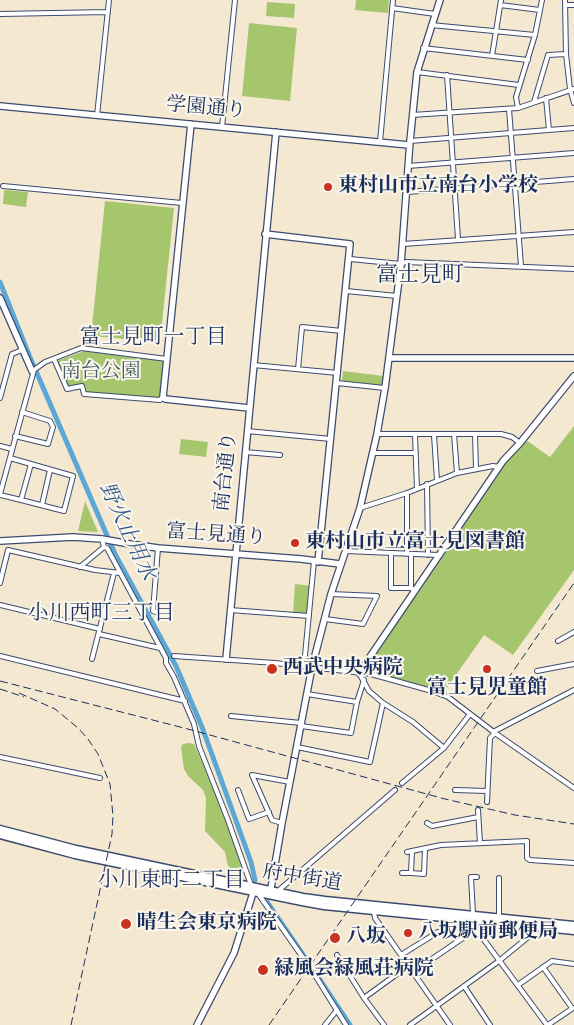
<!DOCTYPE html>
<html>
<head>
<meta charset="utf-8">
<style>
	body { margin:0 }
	canvas { display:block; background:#f4e8d0 }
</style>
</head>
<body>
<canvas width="574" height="1025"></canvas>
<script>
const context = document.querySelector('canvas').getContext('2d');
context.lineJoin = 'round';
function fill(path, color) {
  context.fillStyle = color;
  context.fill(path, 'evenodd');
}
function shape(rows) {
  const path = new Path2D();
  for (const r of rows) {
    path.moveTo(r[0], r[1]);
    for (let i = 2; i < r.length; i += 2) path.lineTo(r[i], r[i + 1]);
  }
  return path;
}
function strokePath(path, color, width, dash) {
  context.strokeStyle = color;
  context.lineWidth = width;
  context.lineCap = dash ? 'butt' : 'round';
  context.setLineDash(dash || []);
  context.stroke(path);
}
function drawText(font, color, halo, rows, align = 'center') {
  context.font = font + ' "IM FELL DW Pica","Noto Serif JP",serif';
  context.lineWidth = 4;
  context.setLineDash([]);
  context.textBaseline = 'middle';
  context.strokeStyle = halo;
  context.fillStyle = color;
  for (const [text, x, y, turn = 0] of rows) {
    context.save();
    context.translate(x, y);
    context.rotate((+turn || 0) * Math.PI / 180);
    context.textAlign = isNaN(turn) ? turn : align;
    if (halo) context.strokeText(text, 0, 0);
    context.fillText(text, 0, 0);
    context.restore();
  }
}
fill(shape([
	[356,0,389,0,388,13,355,10],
	[267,2,295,4,294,18,266,16],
	[249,23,297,28,290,101,242,96],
	[4,190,28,192,26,207,3,204],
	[105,201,174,208,160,342,91,336],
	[84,351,163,361,160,395,159,398,86,393,83,384,68,387,57,361],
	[343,371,383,376,382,385,342,381],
	[574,426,574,570,513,655,484,635,444,692,368,671,366,666,507,459,526,440,550,457],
	[181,439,208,442,206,457,179,454],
	[85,501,98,532,78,531],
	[295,584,311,586,309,616,293,615],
	[189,743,194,744,217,796,244,870,231,868,228,866,225,852,205,831,206,798,203,790,188,776,184,769,181,747,183,744]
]), '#a6c66e');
strokePath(shape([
	[0,282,29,355,115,554,176,666,202,727,251,862,255,880],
	[267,902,308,962],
	[314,971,350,1025]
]), '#5da7d5', 5);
const street = shape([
	[565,0,566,54,570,89,574,103],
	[500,5,540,10],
	[565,5,574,5],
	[392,8,435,14],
	[0,14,108,12],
	[431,25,535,35],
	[423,48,528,60],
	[492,56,501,0],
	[417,72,519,85],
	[447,75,458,239],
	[546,98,549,130],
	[534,102,548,55,566,54],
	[518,108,516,97,535,35,542,0],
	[509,109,521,266],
	[412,115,518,108,574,89],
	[97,116,109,0],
	[222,127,235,0],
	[410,141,574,128],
	[380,142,393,0],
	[408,166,574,153],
	[3,186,182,203],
	[407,192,574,179],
	[403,244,574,232],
	[350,259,401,264,406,262,574,269],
	[346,291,397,296],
	[54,359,67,389,82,386,84,394,160,400,163,397],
	[253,365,338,373],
	[298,369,302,327,342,331],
	[337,383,385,388],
	[0,398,12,354,22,350],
	[247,431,331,439],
	[377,434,501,434,512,437,520,443],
	[454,434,457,473],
	[475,434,476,469],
	[415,435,417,489],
	[434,435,437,480],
	[15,436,48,444,53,427,50,421,22,412],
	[0,446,12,449],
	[245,452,280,455],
	[373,453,416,453],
	[10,458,73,476,64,511,21,500,31,464],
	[427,484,428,555],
	[0,494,34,370,45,362,81,348,167,359],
	[0,495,21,500],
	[42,505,50,470],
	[360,508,407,493,457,473,493,466,499,467],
	[102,539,104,547,107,548,166,658,166,663,174,677,194,724,199,746,228,820,251,885],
	[346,551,438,555],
	[391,553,391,588,411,588,414,590],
	[407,554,407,493],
	[80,567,104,547],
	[0,583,8,550,95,570,120,573],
	[411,588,411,554],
	[0,605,100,629],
	[230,610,309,616],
	[156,612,153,611,158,548],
	[325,619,363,624,377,596,331,594],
	[99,634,160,648],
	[558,641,574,632],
	[0,656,185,701],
	[174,656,275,663,371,674,432,691,448,697,495,733,574,788],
	[92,659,114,573],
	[304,666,314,561],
	[537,671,574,664],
	[359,673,369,691,383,703,413,722,444,748,470,714],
	[307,694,357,702],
	[231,716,301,723],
	[301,726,351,733,357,702,364,680],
	[493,732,574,690],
	[297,747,370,762,383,703],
	[0,757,100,778],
	[402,783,444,748],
	[238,790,249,819,269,812],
	[455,790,487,791],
	[487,802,490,738,495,733],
	[478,810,480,843],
	[282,823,272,820,252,775,290,782],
	[427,823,432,826,478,817],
	[407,852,441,845,527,841,527,858,530,860,574,863],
	[412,852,411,873,424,874,425,849],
	[402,873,411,873],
	[499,878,499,918],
	[278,891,395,790],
	[257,892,313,972,346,1025],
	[374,911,375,918,450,1025],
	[473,914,471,877,477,877],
	[475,921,476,929,547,1025],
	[337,955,364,998,384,1025],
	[401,955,438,932],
	[543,967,572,1008],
	[413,972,476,929],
	[518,985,552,961,574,964],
	[464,986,490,1025],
	[364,998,408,966],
	[325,1025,337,1010],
	[410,1025,499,961,532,934,533,926],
	[548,1025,573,1008]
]);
const secondary = shape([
	[0,106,409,145],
	[191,124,163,397,165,399,249,408],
	[265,234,350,244,318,562],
	[0,298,32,371],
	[389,358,574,358],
	[0,541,73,537,102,539,130,544,158,548,301,559,340,564],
	[226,659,276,132],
	[359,673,503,461,520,443,574,376],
	[270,894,282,823,312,667,331,594,360,508,377,434,385,388,401,264,410,141,417,72,440,0],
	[197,1025,234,953,253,893,253,889]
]);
const primary = shape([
	[0,829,76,849,303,897,325,900,574,925],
	[0,835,75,855,302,902,324,906,574,931]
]);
strokePath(street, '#3c4b6f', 6);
strokePath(secondary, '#3c4b6f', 8);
strokePath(primary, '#3c4b6f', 9);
strokePath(street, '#fff', 4);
strokePath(secondary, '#fff', 5.5);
strokePath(primary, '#fff', 6);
strokePath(shape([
	[0,681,184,728,445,799,515,815,574,824],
	[0,689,24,697],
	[19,693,55,709,78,728,88,739,98,754,110,784,113,816,112,834,71,1025],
	[269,1025,574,583]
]), '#1b2f5e', 1, [8, 4]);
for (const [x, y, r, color] of [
	[328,187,5,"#c8321e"],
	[295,543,5,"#c8321e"],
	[272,669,6,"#c8321e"],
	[487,669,5,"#c8321e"],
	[126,924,6,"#c8321e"],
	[408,933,5,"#c8321e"],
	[335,938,6,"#c8321e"],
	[263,970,6,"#c8321e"]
]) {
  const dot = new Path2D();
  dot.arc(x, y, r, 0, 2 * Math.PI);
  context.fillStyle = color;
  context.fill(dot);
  strokePath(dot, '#fbf7ec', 2);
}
drawText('20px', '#1b2f5e', '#fbf7ec', [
	["学園通り",206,109,5],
	["南台通り",227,472,-84],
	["富士見通り",216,536,4],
	["府中街道",302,879,9]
]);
drawText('bold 20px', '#1b2f5e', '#fbf7ec', [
	["東村山市立南台小学校",338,187],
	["東村山市立富士見図書館",305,543],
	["西武中央病院",283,669],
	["富士見児童館",487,689,"center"],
	["晴生会東京病院",137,924],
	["八坂駅前郵便局",418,933],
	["八坂",346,938],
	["緑風会緑風荘病院",274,970]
], 'left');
drawText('20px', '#455c63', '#fbf7ec', [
	["南台公園",101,373]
]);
drawText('21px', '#1b2f5e', '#fbf7ec', [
	["富士見町一丁目",153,339],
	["小川西町三丁目",101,615],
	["小川東町二丁目",171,882]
]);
drawText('italic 21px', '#325988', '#fbf7ec', [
	["野火止用水",126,532,65]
]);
drawText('22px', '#1b2f5e', '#fbf7ec', [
	["富士見町",420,276]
]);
</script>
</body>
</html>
